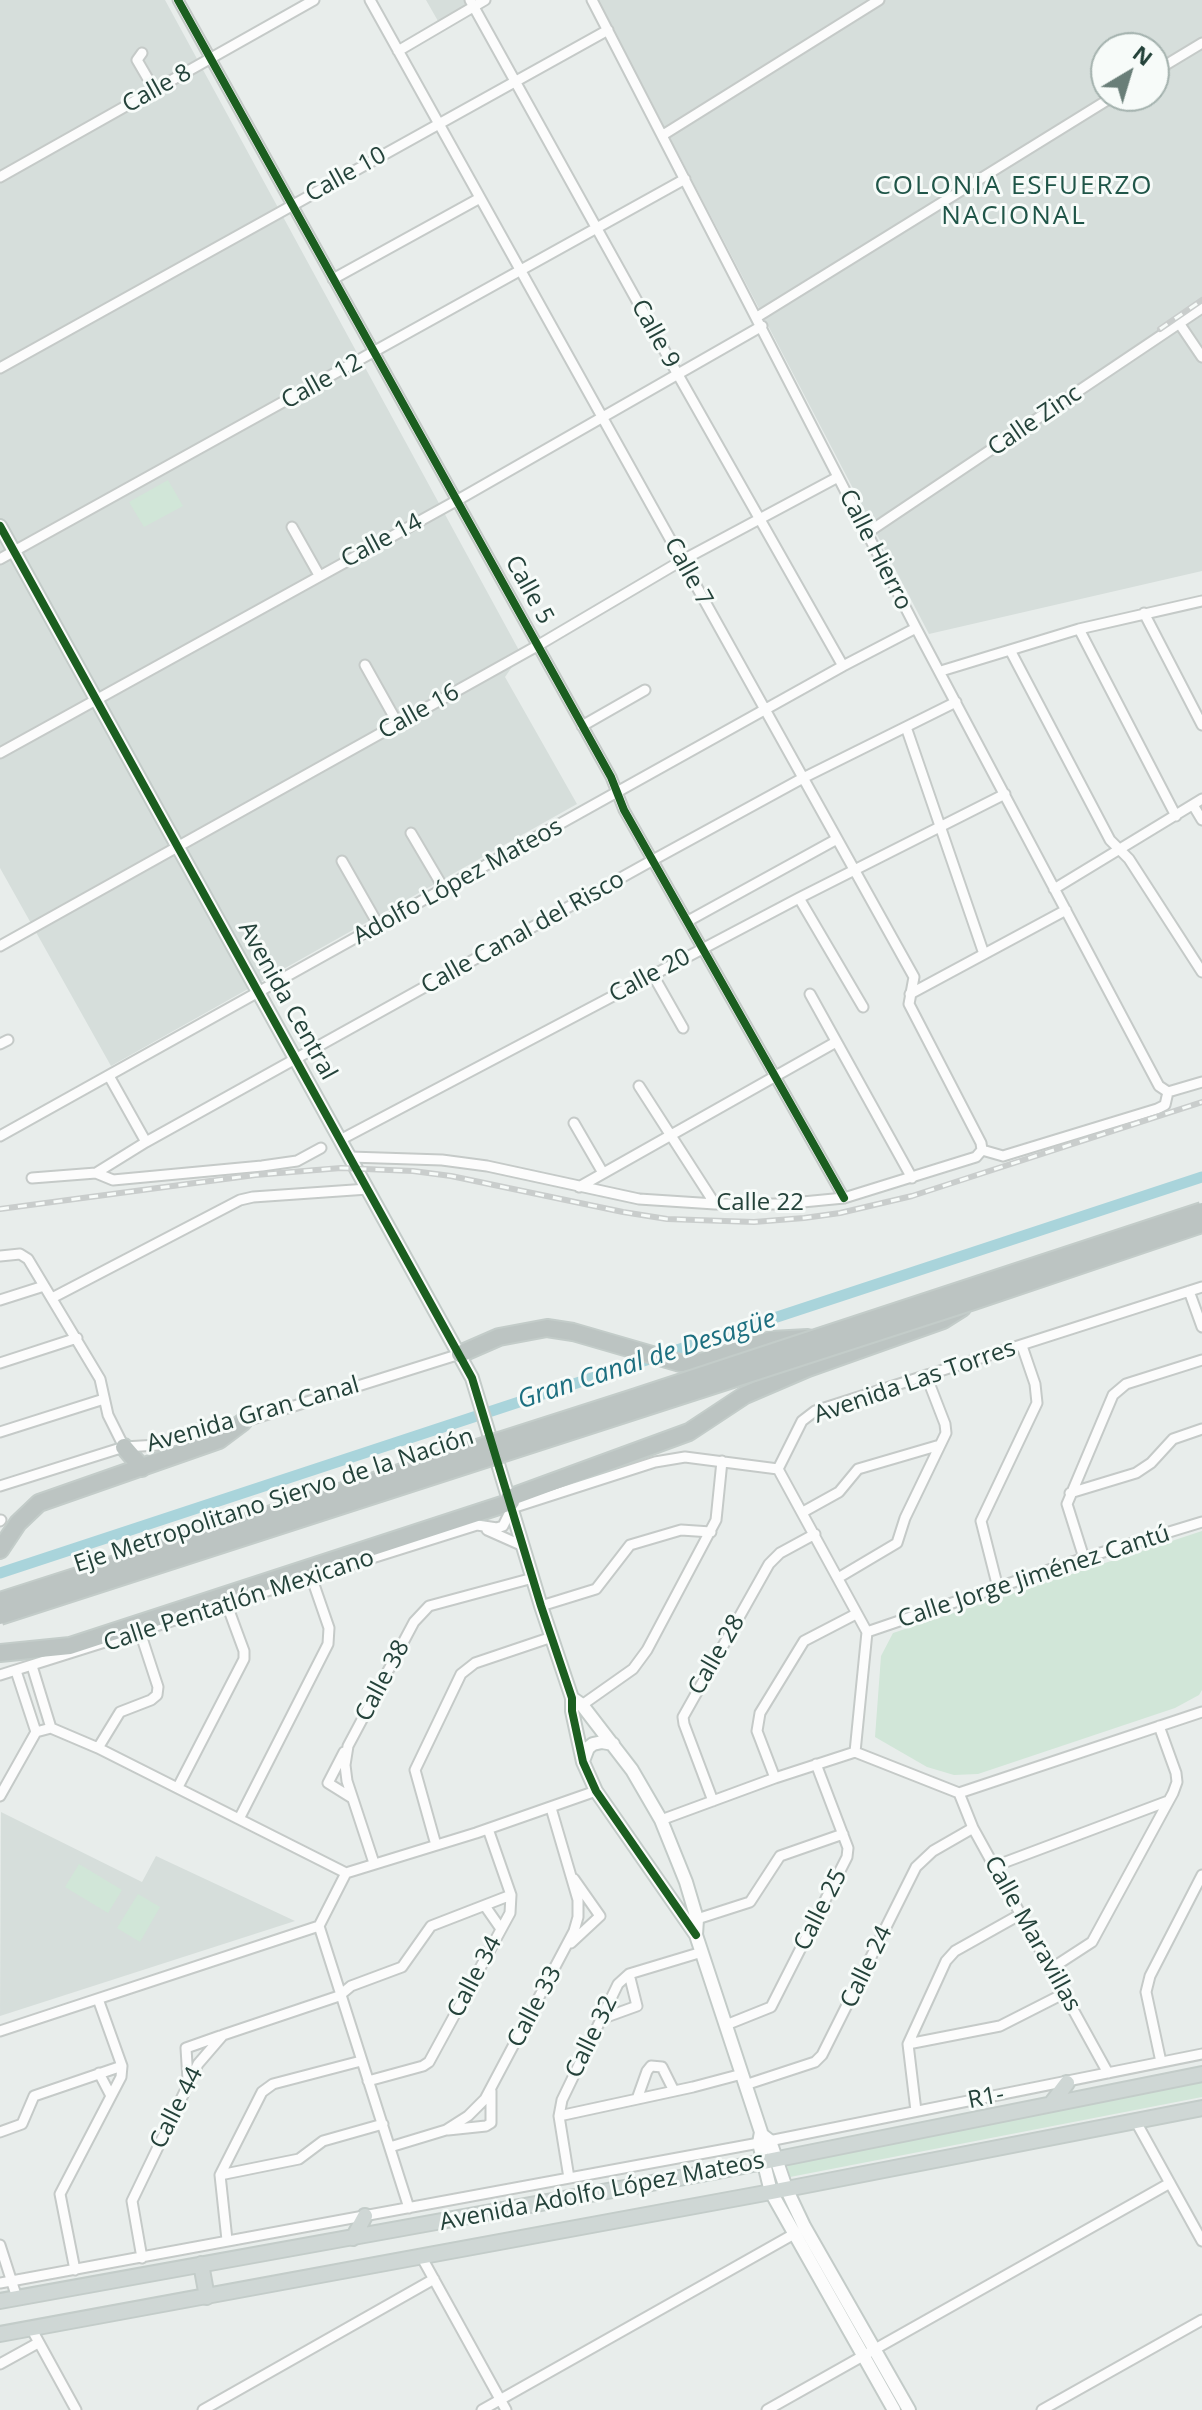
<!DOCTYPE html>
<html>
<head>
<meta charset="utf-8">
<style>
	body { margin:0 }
	#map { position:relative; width:1202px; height:2410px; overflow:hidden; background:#e8edeb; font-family:"Open Sans",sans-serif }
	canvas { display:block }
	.north { position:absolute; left:1090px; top:32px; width:80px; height:80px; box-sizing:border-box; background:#f7fbf9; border:2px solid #a3b1ad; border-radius:50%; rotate:38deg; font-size:22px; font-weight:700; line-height:32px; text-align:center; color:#24423a }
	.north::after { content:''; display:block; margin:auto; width:28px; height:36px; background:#697e78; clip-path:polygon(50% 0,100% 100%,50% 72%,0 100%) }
</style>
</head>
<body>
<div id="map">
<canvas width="1202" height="2410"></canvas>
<div class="north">N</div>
</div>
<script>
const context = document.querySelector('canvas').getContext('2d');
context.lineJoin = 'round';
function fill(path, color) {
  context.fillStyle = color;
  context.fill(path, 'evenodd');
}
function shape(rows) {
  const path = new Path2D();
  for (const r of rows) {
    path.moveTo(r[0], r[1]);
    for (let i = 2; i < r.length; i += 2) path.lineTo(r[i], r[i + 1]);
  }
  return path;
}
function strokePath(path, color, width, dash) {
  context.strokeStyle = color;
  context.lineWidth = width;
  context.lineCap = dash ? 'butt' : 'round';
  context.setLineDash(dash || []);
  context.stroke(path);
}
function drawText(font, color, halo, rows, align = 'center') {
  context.font = font + ' "Open Sans",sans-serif';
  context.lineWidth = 6;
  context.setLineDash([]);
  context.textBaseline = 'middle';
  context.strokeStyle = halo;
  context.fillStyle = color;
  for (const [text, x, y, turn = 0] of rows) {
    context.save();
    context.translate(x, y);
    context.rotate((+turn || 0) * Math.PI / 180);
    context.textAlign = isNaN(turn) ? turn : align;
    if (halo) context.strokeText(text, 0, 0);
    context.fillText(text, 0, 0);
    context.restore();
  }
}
fill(shape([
	[0,0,165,0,521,654,505,677,577,804,111,1066,0,868],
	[426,0,477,0,438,21],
	[598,0,1202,0,1202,571,929,634],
	[1106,48,1154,48,1154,96,1106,96],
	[1,1812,142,1882,156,1856,295,1921,0,2016]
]), '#d6dedb');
fill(shape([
	[168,480,183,506,144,527,129,502],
	[1202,1531,1202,1690,1199,1695,1175,1708,978,1774,954,1775,927,1767,875,1737,881,1656,893,1633],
	[79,1864,122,1890,108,1913,65,1887],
	[138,1894,160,1907,140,1942,117,1928],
	[1202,2079,1202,2097,790,2177,786,2162]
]), '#d1e6d8');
strokePath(shape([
	[0,1573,1202,1177]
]), '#a9d4db', 11);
const street = shape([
	[178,0,611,777,624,810,844,1198],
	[370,0,914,977,909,1004,981,1143,982,1150],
	[470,0,677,373,843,666],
	[592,0,916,628,1159,1086,1168,1092],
	[398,51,485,0],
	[142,53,137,60,155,91],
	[1154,72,1202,43],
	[663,135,879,0],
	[0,177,314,0],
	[333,279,480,198],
	[757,317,1114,96],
	[1179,323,1202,357],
	[0,368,608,30],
	[292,527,319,575],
	[867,533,1202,308],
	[0,559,685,179],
	[1144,613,1202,725],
	[1079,629,1176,816],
	[1010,650,1110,840,1129,859,1202,972],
	[365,665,398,724],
	[941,671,1079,629,1202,601],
	[582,726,645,690],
	[906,727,984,954],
	[0,753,456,501,762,326],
	[1193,805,1202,820],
	[411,833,444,889],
	[342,861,379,926],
	[1054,889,1202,799],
	[799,898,863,1007],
	[688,921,837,839],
	[0,946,537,646,681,561,838,477],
	[653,975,683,1028],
	[810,994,912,1178],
	[910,994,1066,910],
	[0,1044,8,1040],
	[109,1076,146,1142],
	[639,1086,715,1204],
	[1168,1092,1202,1082],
	[574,1123,603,1173],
	[0,1136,843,666,916,628],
	[340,1140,799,898,1005,794],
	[982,1150,1003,1156,1157,1109,1165,1105,1168,1092],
	[350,1157,442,1160,487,1166,639,1199,715,1204,782,1204,844,1198,976,1157,982,1150],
	[96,1173,146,1142,653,860,803,778,956,702],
	[32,1178,96,1173,113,1180,262,1166,297,1161,321,1148],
	[579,1187,836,1042],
	[0,1256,20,1254,28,1259,100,1379,108,1415,124,1447],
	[1189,1291,1202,1327],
	[52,1298,240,1200,253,1197,368,1189],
	[0,1300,44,1286],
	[0,1363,77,1338],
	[0,1432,104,1399],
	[778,1469,802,1421,815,1411,1202,1287],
	[778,1469,867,1632,855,1752],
	[0,1486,124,1447,158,1445,243,1422,460,1354],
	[1070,1493,1136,1473,1151,1463,1173,1439,1202,1429],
	[803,1512,839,1492,858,1469,940,1445],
	[0,1521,1,1520],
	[487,1530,523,1546],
	[1084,1558,1067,1504,1113,1395,1126,1384,1202,1360],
	[838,1578,897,1543,905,1518,946,1433,945,1424,926,1375],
	[998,1588,981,1521,1037,1403,1035,1384,1022,1346],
	[541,1606,596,1589,630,1545,681,1530,711,1532],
	[867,1632,1084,1558,1202,1522],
	[32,1666,51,1728],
	[16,1671,36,1732],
	[0,1675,477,1525,497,1528,503,1526,512,1508,655,1462,685,1457,778,1469],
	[582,1705,633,1669,647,1650,716,1520,722,1461],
	[51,1728,98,1748,346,1873],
	[98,1748,120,1712,151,1700,157,1695,158,1687,140,1632],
	[344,1752,328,1783,352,1798],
	[775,1778,757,1731,760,1713,804,1641,856,1614],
	[178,1787,244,1659,244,1651,227,1605],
	[959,1793,973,1828,1108,2073],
	[0,1796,36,1732,51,1728],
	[713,1801,684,1724,683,1717,769,1564,780,1553,815,1534],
	[239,1819,328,1644,329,1628,311,1576],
	[661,1820,775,1778,855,1752,959,1793,1202,1712],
	[436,1845,415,1770,461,1674,475,1663,552,1637],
	[374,1863,347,1781,345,1765,348,1746,414,1622,429,1606,533,1578],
	[995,1866,1168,1801],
	[485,1906,501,1929],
	[694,1920,750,1902,780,1856,843,1834],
	[319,1926,409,2208],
	[571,1943,600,1916,574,1879],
	[1052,1968,1092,1942,1173,1793,1177,1782,1176,1773,1159,1726],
	[601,2019,637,2006,629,1974],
	[726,2025,771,2007,847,1857,848,1848,816,1764],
	[0,2031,319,1926,346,1873,476,1833,596,1791],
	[908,2044,1000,2026,1065,1993],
	[1161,2062,1146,1992,1150,1976,1202,1875],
	[99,2073,111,2096],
	[188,2080,186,2048,220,2036],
	[368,2081,423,2066,429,2062,510,1913,511,1895,488,1829],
	[745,2085,815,2062,822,2055,916,1867,933,1851,973,1828],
	[637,2099,647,2071,651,2066,662,2067,674,2091],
	[916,2111,908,2044,946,1961,955,1951,1021,1914],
	[559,2116,693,2087,742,2074],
	[1135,2120,1202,2241],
	[448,2130,486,2126,491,2123,491,2091],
	[0,2132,22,2124,34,2096,122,2066],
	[390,2147,446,2130,468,2116,485,2099,574,1931,578,1917,578,1900,551,1808],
	[220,2175,299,2159,323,2141,383,2124],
	[569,2178,559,2116,562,2100,618,1984,629,1974,702,1952],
	[227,2240,220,2175,262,2092,273,2084,361,2061],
	[0,2245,17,2298],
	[421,2256,506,2410],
	[142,2258,132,2201,198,2064,223,2035,339,1996,351,1986,402,1967,431,1926,511,1895],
	[75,2270,60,2194,121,2077,122,2066,98,1999],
	[0,2283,759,2143,1202,2054],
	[31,2328,76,2410],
	[0,2364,38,2343],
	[203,2410,434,2279],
	[482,2410,794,2234],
	[767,2410,1170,2183],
	[1042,2410,1202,2320]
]);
const secondary = shape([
	[0,526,472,1378,541,1606,572,1698,572,1711,583,1762,596,1791,696,1935],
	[572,1698,582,1705,632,1770,661,1820,686,1882,697,1919,696,1935,761,2132,759,2143,771,2192,894,2410],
	[583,1761,588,1748,593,1744,602,1742,613,1744],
	[761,2134,770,2141,786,2188,804,2226,909,2410]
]);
const primary = shape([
	[1051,2104,1067,2083],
	[353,2238,365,2216],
	[201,2264,207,2297],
	[0,2301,718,2171,1202,2074],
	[0,2334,771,2192,1202,2108]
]);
const highway = shape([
	[460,1354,499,1337,547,1328,573,1332,680,1363,701,1362,771,1340,808,1338],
	[124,1447,142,1468],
	[509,1498,689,1432,745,1395,808,1368,943,1320,962,1308],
	[0,1550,18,1523,39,1503,219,1440,243,1422],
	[0,1653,70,1646,511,1502]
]);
strokePath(street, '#c5cac8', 13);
strokePath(secondary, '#c3cbc8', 16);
strokePath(primary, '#c3ccc9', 18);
strokePath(highway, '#c3ccc9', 20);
strokePath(street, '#fcfcfc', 9);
strokePath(secondary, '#fcfcfc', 12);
strokePath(primary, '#cfd7d5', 14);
strokePath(highway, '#bcc4c2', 16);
const rail = shape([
	[1160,329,1202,300],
	[0,1209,255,1175,341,1168,413,1171,451,1176,623,1212,667,1219,754,1222,804,1218,840,1213,912,1196,1202,1102]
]);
strokePath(rail, '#c9cdcc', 6);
strokePath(rail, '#f7fbf9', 3, [9]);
const highwayBridge = shape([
	[0,1601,633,1398,1202,1211],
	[0,1616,974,1301,1202,1224]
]);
strokePath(highwayBridge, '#c3ccc9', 20, []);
strokePath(highwayBridge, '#bcc4c2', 16);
strokePath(shape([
	[178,0,611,777,624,810,844,1198],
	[0,526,472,1378,541,1606,572,1698,572,1711,583,1762,596,1791,696,1935]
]), '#1b5e20', 8);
drawText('24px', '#24423a', '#f7fbf9', [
	["Calle 8",157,89,-29],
	["Calle 10",346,175,-29],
	["Calle 9",655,334,61],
	["Calle 12",322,382,-29],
	["Calle Zinc",1035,421,-34],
	["Calle 14",382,541,-28],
	["Calle Hierro",875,550,63],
	["Calle 7",688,572,61],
	["Calle 5",529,590,61],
	["Calle 16",419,712,-29],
	["Adolfo López Mateos",458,882,-29],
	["Calle Canal del Risco",523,933,-29],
	["Calle 20",650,976,-28],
	["Avenida Central",287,1001,61],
	["Calle 22",760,1203],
	["Avenida Las Torres",915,1382,-19],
	["Avenida Gran Canal",253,1415,-16],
	["Eje Metropolitano Siervo de la Nación",274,1501,-18],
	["Calle Jorge Jiménez Cantú",1034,1577,-18],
	["Calle Pentatlón Mexicano",239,1601,-18],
	["Calle 28",717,1655,-60],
	["Calle 38",383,1681,-62],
	["Calle 25",821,1910,-63],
	["Calle Maravillas",1032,1934,61],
	["Calle 24",867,1967,-64],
	["Calle 34",475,1977,-62],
	["Calle 33",535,2007,-62],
	["Calle 32",592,2037,-64],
	["R1-",986,2098,-11],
	["Calle 44",177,2108,-63],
	["Avenida Adolfo López Mateos",602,2192,-11]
]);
context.letterSpacing = '2px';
drawText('26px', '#1f5548', '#f7fbf9', [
	["COLONIA ESFUERZO",1014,187],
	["NACIONAL",1014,217]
]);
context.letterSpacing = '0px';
drawText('italic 26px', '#1c6f80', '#f7fbf9', [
	["Gran Canal de Desagüe",647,1360,-18]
]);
</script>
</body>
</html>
